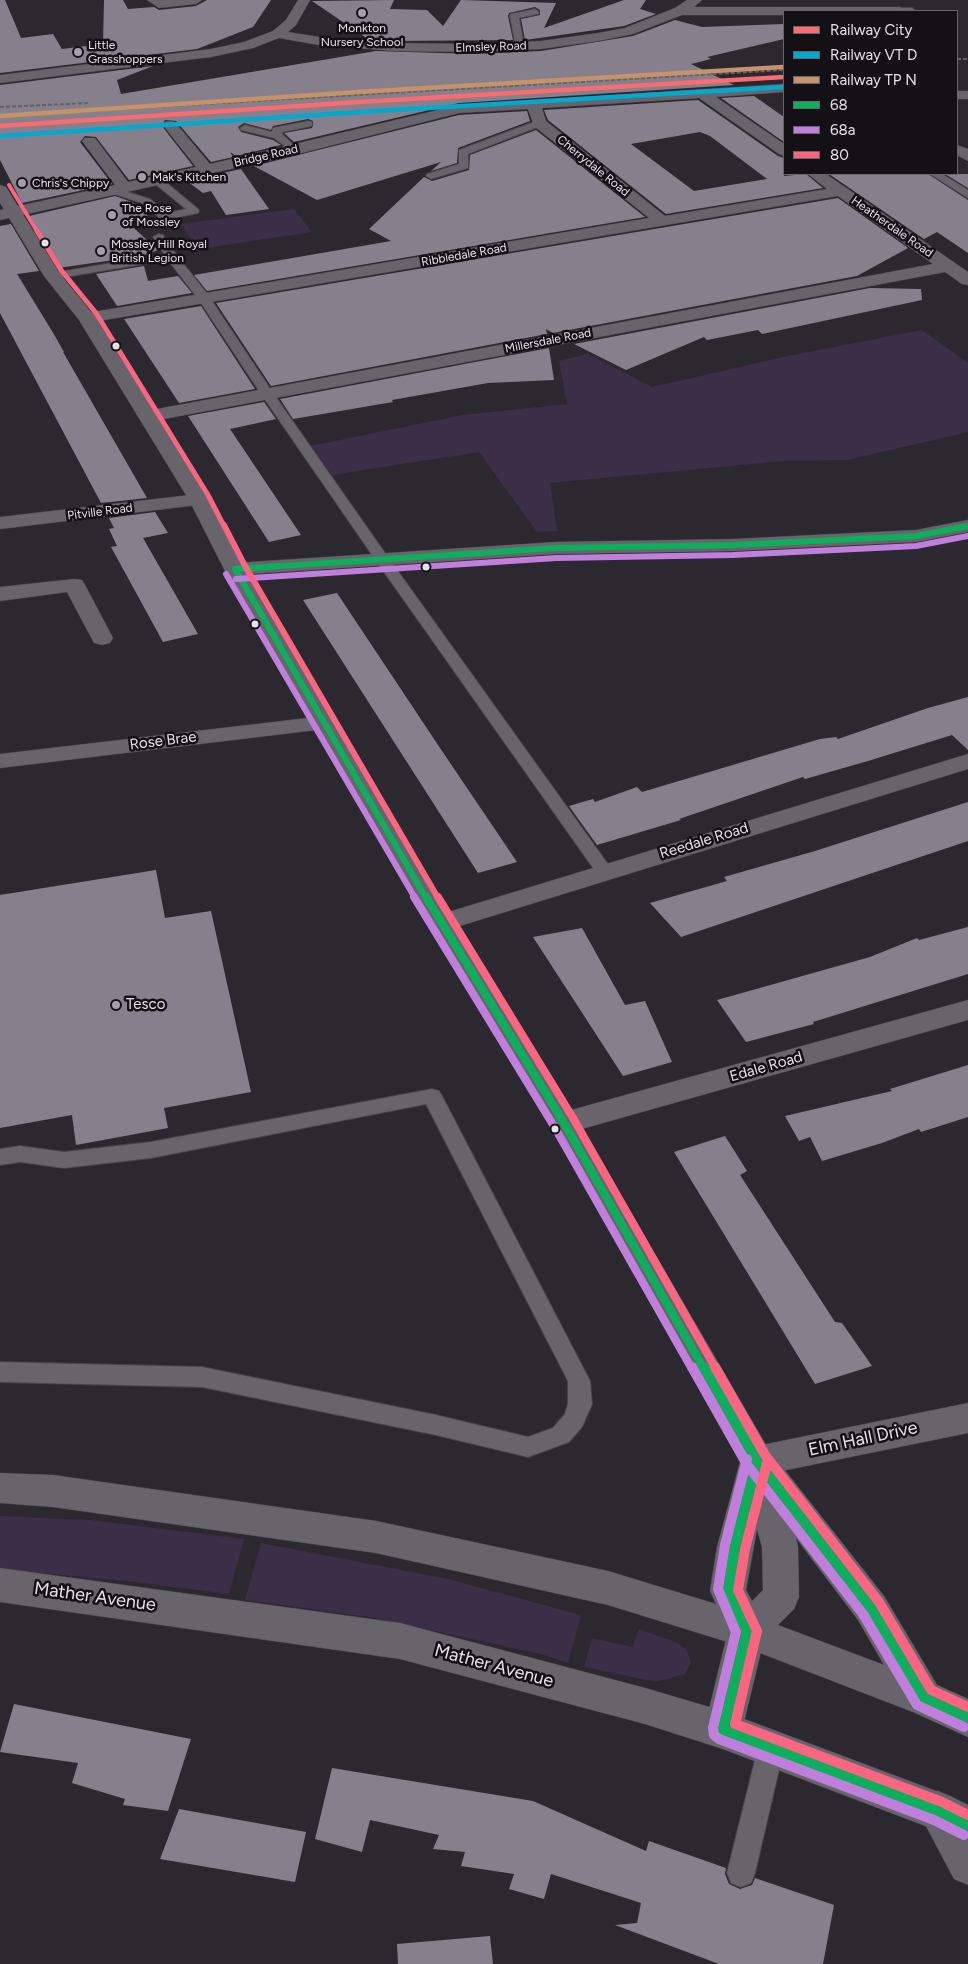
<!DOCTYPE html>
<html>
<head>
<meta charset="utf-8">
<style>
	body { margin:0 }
	#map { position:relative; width:968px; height:1964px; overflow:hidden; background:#2c2830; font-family:Figtree,sans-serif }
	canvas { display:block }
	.legend { position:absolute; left:783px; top:10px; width:175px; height:165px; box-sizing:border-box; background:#131016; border:1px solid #67646b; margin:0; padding:6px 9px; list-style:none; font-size:15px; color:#e5e1eb }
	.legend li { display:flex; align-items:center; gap:10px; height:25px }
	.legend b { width:25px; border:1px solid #67646b }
</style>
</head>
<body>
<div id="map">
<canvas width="968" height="1964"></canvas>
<ul class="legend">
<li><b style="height:6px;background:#fb6c71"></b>Railway City</li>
<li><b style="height:6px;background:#00a9ce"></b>Railway VT D</li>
<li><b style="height:6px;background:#c7916a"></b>Railway TP N</li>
<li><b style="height:6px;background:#0daf5c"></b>68</li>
<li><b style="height:6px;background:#c07fdc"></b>68a</li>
<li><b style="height:6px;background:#fa6682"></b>80</li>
</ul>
</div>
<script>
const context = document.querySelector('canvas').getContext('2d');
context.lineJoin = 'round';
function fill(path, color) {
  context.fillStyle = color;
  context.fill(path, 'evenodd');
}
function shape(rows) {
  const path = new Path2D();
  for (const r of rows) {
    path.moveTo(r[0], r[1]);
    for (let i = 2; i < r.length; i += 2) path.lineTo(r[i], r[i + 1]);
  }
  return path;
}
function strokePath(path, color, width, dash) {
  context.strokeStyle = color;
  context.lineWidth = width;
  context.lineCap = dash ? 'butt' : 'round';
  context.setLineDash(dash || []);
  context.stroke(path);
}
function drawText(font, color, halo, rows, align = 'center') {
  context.font = font + ' Figtree,sans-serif';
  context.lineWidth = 5;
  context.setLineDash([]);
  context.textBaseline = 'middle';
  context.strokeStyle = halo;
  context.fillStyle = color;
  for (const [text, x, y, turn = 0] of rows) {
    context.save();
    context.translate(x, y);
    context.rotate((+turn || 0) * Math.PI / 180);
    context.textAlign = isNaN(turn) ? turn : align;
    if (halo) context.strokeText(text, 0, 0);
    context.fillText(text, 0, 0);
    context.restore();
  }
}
fill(shape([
	[294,209,312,232,198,249,181,224],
	[922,330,968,363,968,432,847,460,784,461,550,483,557,531,537,532,479,452,332,475,310,446,463,415,567,404,559,361,588,354,652,387,788,356],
	[0,1516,90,1520,244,1539,229,1594,135,1582,0,1569],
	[261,1543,448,1579,581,1615,568,1663,541,1654,370,1617,245,1600],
	[639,1629,678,1643,686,1649,691,1663,685,1674,656,1682,584,1667,592,1638,632,1647]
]), '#3b2e47');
fill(shape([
	[0,0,5,0,21,38,53,34,62,49,103,44,104,0,123,0,128,9,154,7,159,10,196,6,207,0,271,0,253,27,197,49,0,73],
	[394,0,390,9,427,10,443,26,461,0,556,3,544,28,624,0,646,0,640,9,656,14,624,26,525,40,521,19,540,15,540,10,535,7,509,13,508,16,513,40,395,41,368,39,312,1],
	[675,20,702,27,784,24,784,39,707,57,711,59,691,64,734,85,459,103,294,142,284,133,312,128,313,121,308,119,273,126,271,130,244,123,238,127,241,132,273,140,281,145,236,156,230,152,233,157,211,162,176,121,165,120,162,126,193,166,129,180,96,137,85,136,80,142,112,184,22,203,0,160,0,85,153,66,117,80,121,94,376,51,474,54,541,51,633,36],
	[754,96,784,117,784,142,721,98],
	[698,100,778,156,784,158,784,176,806,174,823,188,666,214,548,120,544,110],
	[700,132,710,136,767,179,694,191,631,144],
	[527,111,530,121,458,148,457,163,431,171,441,162,317,200,254,166,459,115],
	[536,130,645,217,207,291,194,275,391,241,369,229,424,177,432,181,469,170,470,155],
	[241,169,269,209,226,215,211,191,203,193,187,181],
	[829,174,928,174,968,200,968,253,937,232,924,239],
	[945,174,968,174,968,188],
	[115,196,132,202,148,216,126,221,158,250,142,256,58,268,30,222,32,221,29,216],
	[838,198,908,248,857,276,553,333,546,329,547,334,271,386,216,303],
	[11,224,39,271,17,274,52,331,64,352,63,352,147,498,101,503,0,313,0,226],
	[144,266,148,281,178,276,192,293,117,306,96,274],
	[870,288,921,289,922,300,762,334,758,330,707,340,704,337,626,370,574,344],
	[201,306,255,389,179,403,124,319],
	[549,348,554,380,488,383,392,400,393,402,293,419,280,399],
	[264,402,276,419,230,429,301,535,269,542,188,416],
	[155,512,168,533,143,538,198,634,163,642,111,547,117,546,109,529,114,528,109,518],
	[337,593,440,748,517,862,478,873,303,600],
	[968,697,968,750,952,735,868,761,805,779,803,777,679,819,681,820,597,845,569,806,593,799,595,802,637,787,642,792,820,739,836,737,838,739,928,708],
	[968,802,968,841,681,937,650,903,727,881,724,877,815,851],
	[156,870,165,918,211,911,251,1092,164,1108,168,1128,76,1145,72,1115,0,1128,0,895],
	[968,927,968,974,813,1022,814,1024,746,1042,717,1000,870,957,917,938,919,940],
	[582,928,625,1005,645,1001,672,1062,623,1076,533,937],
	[968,1065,968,1117,921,1132,919,1129,882,1143,822,1161,810,1137,799,1141,785,1116,892,1091,890,1089],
	[725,1136,747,1171,740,1175,835,1322,842,1323,872,1366,815,1384,674,1152],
	[14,1704,191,1739,168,1811,123,1805,125,1799,72,1783,78,1763,0,1752],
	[332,1768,533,1801,646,1851,649,1841,726,1868,725,1874,729,1884,740,1889,752,1885,755,1878,834,1905,823,1964,719,1964,615,1925,637,1923,641,1903,551,1874,544,1899,509,1889,514,1874,461,1866,465,1852,433,1849,439,1835,370,1820,362,1852,315,1839],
	[179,1809,306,1832,295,1882,160,1859],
	[490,1936,493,1964,398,1964,397,1944]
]), '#86808d');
const lane = shape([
	[900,8,912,8,916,11,896,11,900,8],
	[535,9,539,12,538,14,519,18,524,46,522,48,516,48,510,16,511,14,535,9],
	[539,120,543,121,543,125,468,154,468,168,431,179,426,176,427,174,459,164,459,150,539,120],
	[308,121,312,122,312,126,282,132,283,135,299,150,294,153,274,138,241,130,240,128,245,125,272,132,273,128,308,121],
	[930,174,942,174,968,190,968,198,930,174],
	[158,178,162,179,198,209,199,211,198,213,165,220,161,219,142,203,111,193,110,191,115,188,150,199,167,213,186,209,154,183,153,181,158,178],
	[159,234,163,235,176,254,208,295,273,393,387,556,610,867,613,871,610,875,604,877,598,875,377,562,261,394,199,300,168,260,53,279,47,276,53,273,164,254,153,237,159,234],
	[432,1089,439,1091,442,1096,590,1381,592,1404,582,1427,569,1442,528,1457,436,1435,202,1387,0,1382,0,1362,202,1367,436,1415,528,1437,553,1428,565,1414,568,1404,568,1381,426,1104,151,1158,64,1168,20,1162,0,1165,0,1149,20,1146,64,1152,151,1142,432,1089],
	[771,1735,780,1739,784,1748,755,1873,751,1883,741,1887,731,1883,727,1873,758,1748,762,1739,771,1735]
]);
const street = shape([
	[147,0,202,0,196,4,159,8,147,0],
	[298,0,310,0,296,25,288,32,319,37,395,43,474,44,541,41,598,33,625,28,675,8,687,0,702,0,694,7,900,7,907,11,784,11,784,15,682,15,633,34,598,41,541,49,474,52,395,51,319,45,279,38,253,48,211,57,0,83,0,75,211,49,244,42,273,31,286,20,298,0],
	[784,84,784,92,716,97,784,144,784,156,779,154,699,98,542,108,546,121,665,216,827,189,808,174,826,174,968,272,968,285,962,284,945,272,148,422,141,420,138,416,141,412,933,264,838,196,87,323,81,322,78,318,81,314,87,313,649,218,534,126,528,109,459,113,294,155,0,220,0,210,115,185,82,141,85,138,95,138,128,182,196,167,163,125,165,122,170,121,175,122,210,164,459,105,784,84],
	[957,91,968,91,968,99,957,99,957,91],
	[957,145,968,149,968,161,957,155,957,145],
	[199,494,206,496,209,500,206,504,0,529,0,517,199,494],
	[968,520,968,532,916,542,733,551,556,554,235,575,227,574,224,569,227,564,235,563,556,542,733,539,916,530,968,520],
	[74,579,82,580,85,585,113,638,110,643,102,645,94,643,67,592,0,601,0,587,74,579],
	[325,716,333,718,337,723,333,728,0,768,0,754,325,716],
	[968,754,968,769,450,929,441,932,432,929,428,923,432,917,968,754],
	[968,1000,968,1020,564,1134,554,1131,549,1123,554,1115,564,1112,968,1000],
	[968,1403,968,1433,757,1476,745,1472,740,1461,745,1450,757,1446,968,1403],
	[747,1614,760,1619,766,1631,742,1730,737,1743,723,1749,709,1743,704,1730,728,1631,734,1619,747,1614],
	[938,1791,952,1797,968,1825,968,1885,954,1879,918,1811,924,1797,938,1791]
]);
const secondary = shape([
	[0,185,6,187,60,274,96,318,209,500,246,569,453,921,574,1115,769,1450,884,1596,937,1685,968,1699,968,1737,913,1712,747,1648,608,1605,376,1553,53,1507,0,1503,0,1473,53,1475,376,1521,608,1571,716,1604,710,1591,717,1547,740,1462,554,1131,428,923,224,569,189,500,79,320,44,276,0,203,0,185],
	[757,1529,762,1547,763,1590,752,1601,746,1590,757,1529],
	[796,1538,858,1620,884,1665,778,1625,794,1609,799,1597,798,1547,796,1538],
	[0,1568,400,1623,645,1688,723,1711,952,1797,968,1805,968,1846,928,1827,723,1749,645,1724,400,1659,0,1602,0,1568]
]);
strokePath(lane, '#47434a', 2);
strokePath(street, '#47434a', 1);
strokePath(secondary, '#47434a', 1);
fill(lane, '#68646b');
fill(street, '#68646b');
fill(secondary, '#68646b');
strokePath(shape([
	[957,59,968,59],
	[0,107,90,103],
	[0,116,784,70]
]), '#636067', 2, [4, 2]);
strokePath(shape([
	[235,569,426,898],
	[235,569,556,548,733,545,916,536,968,526]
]), '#0daf5c', 6);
strokePath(shape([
	[426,897,564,1123,704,1369]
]), '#0daf5c', 8);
strokePath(shape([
	[704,1367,757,1461,871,1608,924,1698,968,1718],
	[757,1461,735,1547,728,1591,747,1631,723,1730,938,1811,968,1826]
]), '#0daf5c', 10);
strokePath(shape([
	[226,574,415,898],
	[236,579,556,558,733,555,916,546,968,536]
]), '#c07fdc', 6);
strokePath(shape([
	[414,897,555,1128,692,1369]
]), '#c07fdc', 8);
strokePath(shape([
	[692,1367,748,1466,863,1614,917,1705,964,1727],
	[747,1459,725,1545,718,1589,736,1632,713,1728,714,1735,719,1739,934,1820,964,1835]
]), '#c07fdc', 10);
strokePath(shape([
	[9,185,38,233]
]), '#fa6682', 4);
strokePath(shape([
	[37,231,61,270,96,313,208,495,224,526]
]), '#fa6682', 5);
strokePath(shape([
	[224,525,244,564,438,898]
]), '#fa6682', 6);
strokePath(shape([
	[438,897,573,1118,716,1369]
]), '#fa6682', 8);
strokePath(shape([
	[715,1367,765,1455,879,1602,931,1690,968,1707],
	[767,1463,745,1549,738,1590,757,1631,735,1724,942,1802,968,1815]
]), '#fa6682', 10);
strokePath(shape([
	[0,126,359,102,784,77]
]), '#fb6c71', 4.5);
strokePath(shape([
	[1,136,360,112,784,87]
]), '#00a9ce', 4.5);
strokePath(shape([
	[0,116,358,92,783,67]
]), '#c7916a', 4.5);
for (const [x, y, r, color] of [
	[362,13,5,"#a4a0aa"],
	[78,52,5,"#a4a0aa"],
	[142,177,5,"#a4a0aa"],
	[22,183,5,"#a4a0aa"],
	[112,215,5,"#a4a0aa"],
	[45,243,4.5,"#e5e1eb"],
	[101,251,5,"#a4a0aa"],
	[116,346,4.5,"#e5e1eb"],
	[426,567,4.5,"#e5e1eb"],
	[255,624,4.5,"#e5e1eb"],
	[116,1005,5,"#a4a0aa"],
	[555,1129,4.5,"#e5e1eb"]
]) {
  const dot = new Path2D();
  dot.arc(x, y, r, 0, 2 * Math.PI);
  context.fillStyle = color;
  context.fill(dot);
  strokePath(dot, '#131016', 2);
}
drawText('12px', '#e5e1eb', '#131016', [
	["Monkton",362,28,"center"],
	["Nursery School",362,42,"center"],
	["Little",88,45],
	["Grasshoppers",88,59],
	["Mak's Kitchen",152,177],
	["Chris's Chippy",32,183],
	["The Rose",122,208],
	["of Mossley",122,222],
	["Mossley Hill Royal",111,244],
	["British Legion",111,258]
], 'left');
drawText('12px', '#e5e1eb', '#131016', [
	["Elmsley Road",491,47,-2],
	["Bridge Road",266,156,-13],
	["Cherrydale Road",593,166,39],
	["Heatherdale Road",892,227,35],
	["Ribbledale Road",464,255,-10],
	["Millersdale Road",548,341,-11],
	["Pitville Road",100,512,-7]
]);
drawText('15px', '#e5e1eb', '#131016', [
	["Rose Brae",163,741,-7],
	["Reedale Road",704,841,-17],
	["Edale Road",766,1067,-16]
]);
drawText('15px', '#e5e1eb', '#131016', [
	["Tesco",126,1005]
], 'left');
drawText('18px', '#e5e1eb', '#131016', [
	["Elm Hall Drive",863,1439,-12],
	["Mather Avenue",95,1597,8],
	["Mather Avenue",494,1666,15]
]);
</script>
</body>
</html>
